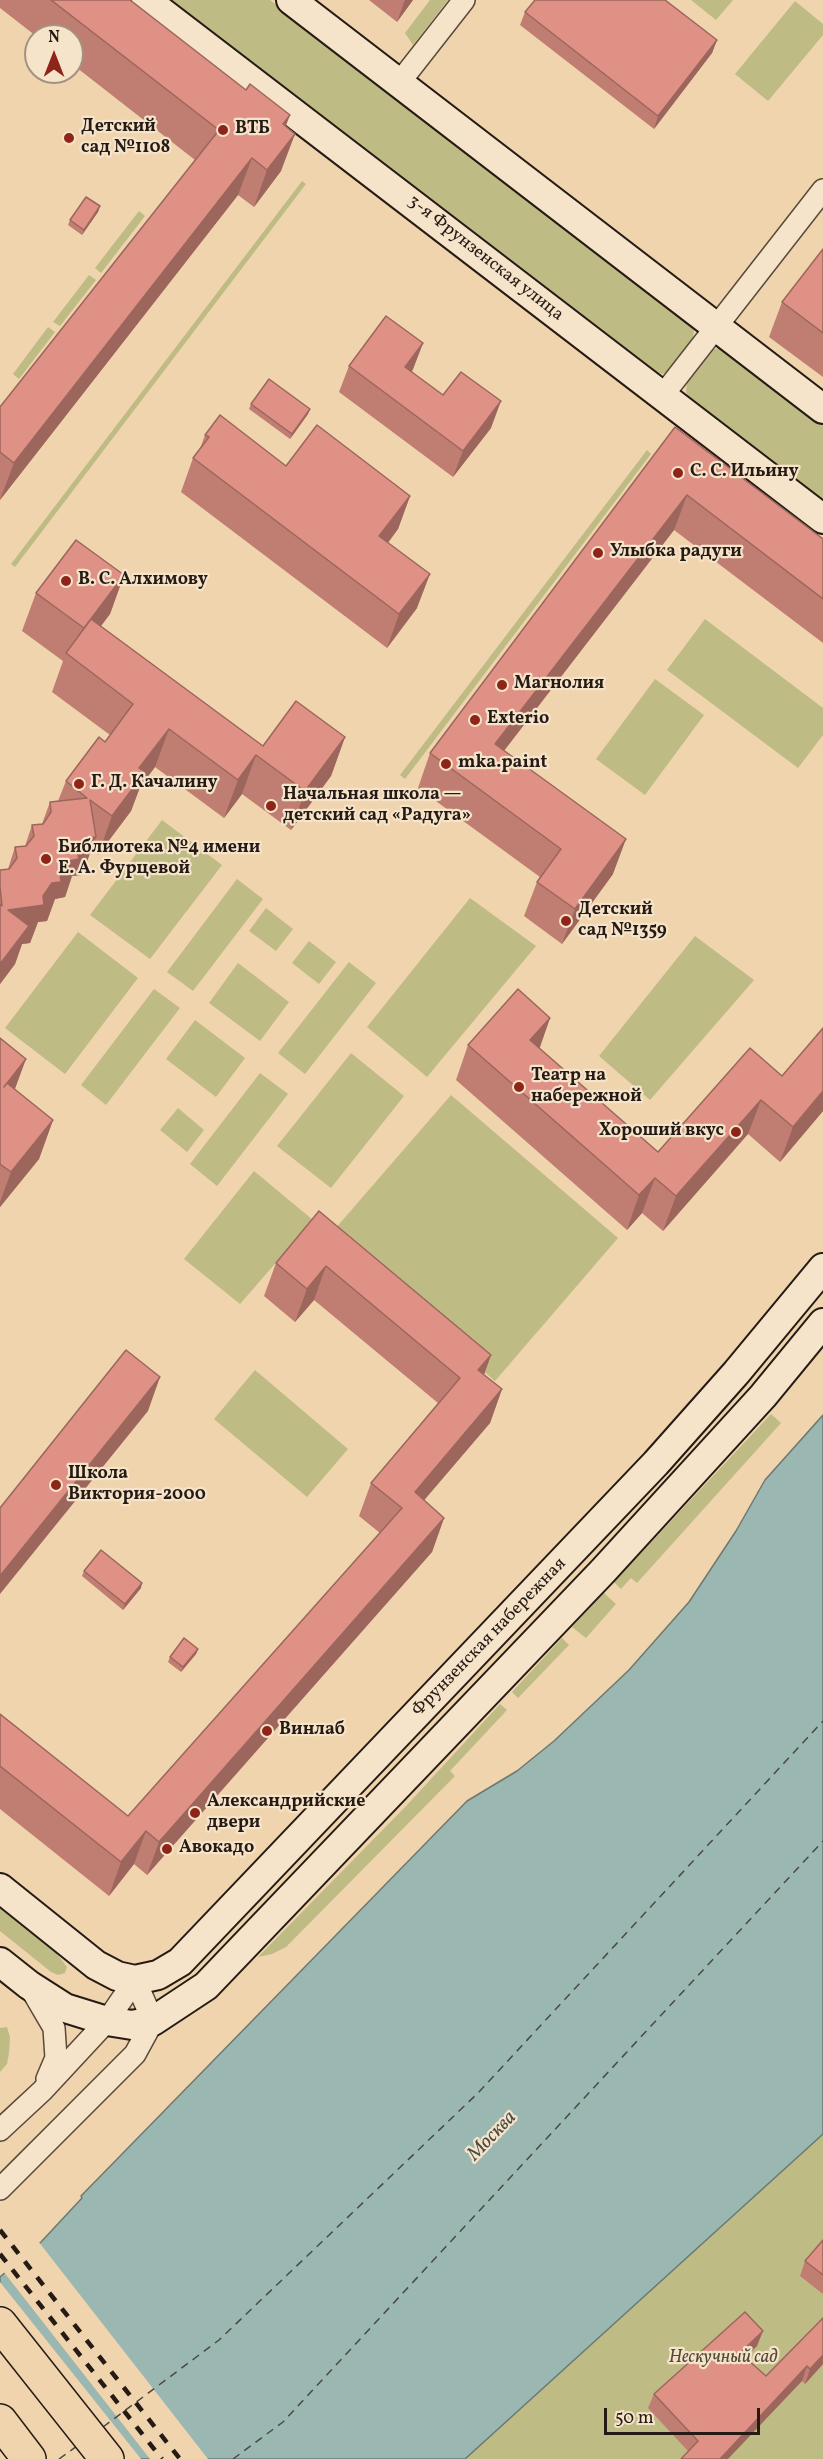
<!DOCTYPE html>
<html>
<head>
<meta charset="utf-8">
<style>
	body { margin:0 }
	#map { position:relative; width:823px; height:2459px; overflow:hidden; background:#efd4ad; font-family:Vollkorn,serif }
	canvas { display:block }
	.north { position:absolute; left:24px; top:24px; width:60px; height:60px; box-sizing:border-box; background:#f5e3ca; border:2px solid #a29381; border-radius:50%; rotate:0deg; font-size:16px; font-weight:700; line-height:24px; text-align:center; color:#261b14 }
	.north::after { content:''; display:block; margin:auto; width:21px; height:27px; background:#8f2418; clip-path:polygon(50% 0,100% 100%,50% 72%,0 100%) }
	.scale { position:absolute; left:604px; top:2408px; width:156px; height:27px; box-sizing:border-box; border:3px solid #261b14; border-top:0; padding-left:8px; font-size:18px; line-height:21px; white-space:nowrap; color:#261b14; -webkit-text-stroke:4px #f5e3ca; paint-order:stroke }
</style>
</head>
<body>
<div id="map">
<canvas width="823" height="2459"></canvas>
<div class="north">N</div>
<div class="scale">50 m</div>
</div>
<script>
const context = document.querySelector('canvas').getContext('2d');
context.lineJoin = 'round';
function fill(path, color) {
  context.fillStyle = color;
  context.fill(path, 'evenodd');
}
function shape(rows) {
  const path = new Path2D();
  for (const r of rows) {
    path.moveTo(r[0], r[1]);
    for (let i = 2; i < r.length; i += 2) path.lineTo(r[i], r[i + 1]);
  }
  return path;
}
function strokePath(path, color, width, dash) {
  context.strokeStyle = color;
  context.lineWidth = width;
  context.lineCap = dash ? 'butt' : 'round';
  context.setLineDash(dash || []);
  context.stroke(path);
}
function drawText(font, color, halo, rows, align = 'center') {
  context.font = font + ' Vollkorn,serif';
  context.lineWidth = 4.5;
  context.setLineDash([]);
  context.textBaseline = 'middle';
  context.strokeStyle = halo;
  context.fillStyle = color;
  for (const [text, x, y, turn = 0] of rows) {
    context.save();
    context.translate(x, y);
    context.rotate((+turn || 0) * Math.PI / 180);
    context.textAlign = isNaN(turn) ? turn : align;
    if (halo) context.strokeText(text, 0, 0);
    context.fillText(text, 0, 0);
    context.restore();
  }
}
fill(shape([
	[163,0,270,0,690,321,694,331,693,339,672,368,663,374,653,372],
	[430,0,448,0,413,45,405,33],
	[691,0,733,0,716,20],
	[795,1,823,24,823,35,768,101,735,74],
	[302,181,306,184,15,567,11,564],
	[139,211,145,216,101,273,95,268],
	[89,275,96,280,60,326,53,322],
	[48,327,55,332,19,379,13,374],
	[719,348,730,352,823,423,823,503,690,400,686,392,687,382,710,350],
	[647,450,651,454,405,779,400,775],
	[705,619,823,708,823,735,798,768,667,670],
	[655,679,704,715,645,795,596,759],
	[162,820,222,865,150,959,90,915],
	[237,879,263,899,193,991,167,972],
	[470,898,536,946,427,1077,367,1027],
	[266,908,293,929,276,951,249,931],
	[78,932,138,978,65,1074,5,1028],
	[695,936,754,980,650,1100,599,1056],
	[309,941,336,962,319,984,292,963],
	[349,962,376,983,305,1074,278,1053],
	[238,963,289,1002,260,1041,209,1003],
	[154,989,180,1008,106,1105,81,1085],
	[195,1020,245,1058,216,1097,166,1059],
	[351,1053,404,1096,331,1188,277,1146],
	[260,1073,288,1094,217,1186,190,1164],
	[451,1095,618,1238,495,1381,328,1237],
	[178,1108,204,1130,187,1152,160,1130],
	[254,1171,313,1220,240,1304,184,1259],
	[255,1370,348,1449,307,1497,214,1419],
	[771,1414,781,1423,637,1583,631,1578,621,1589,614,1582],
	[604,1593,616,1604,586,1638,572,1627],
	[562,1638,569,1645,518,1698,512,1692],
	[500,1704,507,1710,450,1771,455,1776,286,1947,272,1954,258,1957,407,1805],
	[0,1907,54,1950,67,1967,65,1973,58,1975,51,1972,0,1931],
	[7,2027,10,2037,9,2053,7,2064,0,2072,0,2028],
	[823,2134,823,2459,465,2459,700,2244]
]), '#bfbb85');
const water = shape([
	[823,1415,823,2134,465,2459,0,2459,0,2277,41,2242,82,2198,81,2196,467,1801,517,1771,554,1741,629,1670,689,1602,736,1531,765,1480,823,1415]
]);
fill(water, '#9bb7b1');
strokePath(water, '#6c7972', 1.5);
fill(shape([
	[38,2241,208,2459,150,2459,3,2271],
	[0,2282,141,2459,0,2459]
]), '#efd4ad');
strokePath(shape([
	[103,2427,219,2340,478,2093,823,1721],
	[59,2459,77,2446],
	[233,2459,283,2422,823,1841]
]), '#494a43', 1.5, [8, 6]);
const street = shape([
	[399,83,464,0],
	[663,395,823,190],
	[30,1987,54,2028,56,2058,47,2079],
	[0,2130,42,2091,107,2021,135,1980],
	[0,2189,135,2054,153,2021,135,1980]
]);
const secondary = shape([
	[146,0,823,519],
	[291,0,823,409],
	[0,1888,96,1965,117,1976,135,1980,158,1975,180,1962,656,1463,736,1373,823,1268],
	[0,1962,29,1985,65,2008,107,2021,132,2025,153,2021,206,1986,603,1571,763,1396,823,1323]
]);
const primary = shape([
	[0,2324,107,2459],
	[0,2421,29,2459]
]);
strokePath(street, '#58493a', 24);
strokePath(secondary, '#261b14', 32);
strokePath(primary, '#261b14', 36);
strokePath(street, '#f5e3ca', 21);
strokePath(secondary, '#f5e3ca', 28);
strokePath(primary, '#efd4ad', 33);
strokePath(shape([
	[0,2230,180,2459],
	[0,2254,162,2459]
]), '#261b14', 4.5, [10, 10]);
fill(shape([
	[0,0,130,0,286,127,281,171,254,207,238,195,0,500,0,407,195,160,72,64,72,36,36,36,0,8],
	[369,0,413,0,397,22],
	[525,12,717,40,712,53,654,129,520,25],
	[100,206,98,212,82,235,68,225,70,220],
	[823,249,823,377,769,337,782,302],
	[423,343,413,369,412,372,443,395,491,428,453,477,339,392,349,366],
	[251,404,308,414,290,439,249,409],
	[675,427,823,539,823,643,674,530,504,751,613,874,562,944,524,916,537,882,540,877,418,788,430,753],
	[205,435,286,466,410,496,398,529,388,543,417,608,387,648,181,492,193,458,200,449],
	[124,575,110,614,101,626,263,746,345,737,331,776,291,830,242,794,224,818,155,767,140,787,131,811,98,855,91,850,82,875,72,876,65,897,55,899,47,921,38,922,30,943,22,944,15,964,0,984,0,870,8,869,15,847,25,846,32,825,42,824,50,802,58,801,66,781,105,742,110,735,52,692,63,661,22,631,36,593],
	[550,1018,539,1048,658,1152,782,1076,823,1028,823,1111,780,1162,748,1134,663,1231,642,1213,627,1230,456,1080,468,1045],
	[0,1038,15,1090,53,1120,39,1159,0,1207],
	[319,1211,491,1355,484,1375,502,1389,490,1423,424,1500,444,1518,432,1552,147,1875,134,1864,109,1896,0,1809,0,1714,128,1816,380,1533,359,1516,371,1483,438,1403,314,1300,295,1322,264,1296,276,1263],
	[84,1571,141,1588,123,1610,82,1576],
	[198,1649,196,1654,181,1672,168,1662,170,1657],
	[823,2240,823,2294,800,2276,805,2261],
	[823,2318,823,2364,805,2384,802,2381,688,2451,648,2408,654,2394,757,2346,745,2357,766,2376]
]), '#c07d72');
fill(shape([
	[405,0,413,0,397,22],
	[717,40,712,53,654,129,658,116],
	[290,115,276,152,283,124],
	[295,134,281,171,254,207,267,170],
	[252,158,238,195,0,500,14,463],
	[100,206,98,212,82,235,84,230],
	[423,343,413,369,396,393,405,367],
	[501,401,491,428,453,477,463,451],
	[310,409,308,414,290,439,292,434],
	[687,495,674,530,482,779,495,744],
	[410,496,398,529,367,570,379,536],
	[430,574,417,608,387,648,399,614],
	[124,575,110,614,75,660,84,628],
	[169,729,155,767,140,787,131,811,98,855,112,816,139,768],
	[345,737,331,776,291,830,305,791],
	[256,755,242,794,224,818,238,780],
	[96,837,82,875,72,876,65,897,55,899,47,921,38,922,30,943,22,944,15,964,0,984,0,964,8,910,43,896,86,838],
	[626,839,613,874,562,944,575,909],
	[550,1018,538,1053,530,1040],
	[26,1059,12,1097,4,1087],
	[823,1091,823,1111,780,1162,793,1127],
	[761,1100,748,1134,663,1231,676,1196],
	[53,1120,39,1159,0,1207,0,1202,11,1172],
	[655,1178,642,1213,627,1230,639,1195],
	[326,1266,314,1300,295,1322,307,1289],
	[491,1355,479,1388,478,1370],
	[160,1377,148,1411,0,1594,0,1576],
	[502,1389,490,1423,403,1525,415,1492],
	[444,1518,432,1552,147,1875,159,1842],
	[142,1583,141,1588,123,1610,125,1604],
	[198,1649,196,1654,181,1672,183,1667],
	[146,1831,134,1864,109,1896,121,1862],
	[763,2331,757,2346,734,2368,740,2353],
	[823,2355,823,2364,805,2384,810,2369],
	[807,2366,802,2381,728,2459,720,2459]
]), '#9c665d');
const building = shape([
	[51,0,130,0,246,90,250,84,290,115,283,124,295,134,267,170,252,158,14,463,0,452,0,407,219,130,51,0],
	[535,0,665,0,717,40,658,116,525,12,535,0],
	[86,197,100,206,84,230,70,220,86,197],
	[823,249,823,333,782,302,823,249],
	[386,316,423,343,405,367,443,395,461,372,501,401,463,451,349,366,386,316],
	[269,379,310,409,292,434,251,404,269,379],
	[220,415,286,466,317,425,410,496,379,536,430,574,399,614,193,458,209,437,205,435,220,415],
	[675,427,823,539,823,599,687,495,495,744,626,839,575,909,537,882,561,849,430,753,675,427],
	[76,540,124,575,84,628,36,593,76,540],
	[91,619,263,746,296,701,345,737,305,791,256,755,238,780,169,729,139,768,145,772,112,816,90,800,96,837,86,838,77,850,79,859,69,861,60,873,61,882,52,883,43,896,44,905,8,910,29,926,0,964,0,904,2,906,0,886,0,870,9,869,17,858,15,847,26,846,34,836,32,825,43,824,51,812,50,802,87,798,66,781,99,737,105,742,133,704,66,653,91,619],
	[518,989,550,1018,530,1040,658,1152,750,1048,782,1076,823,1028,823,1091,793,1127,761,1100,676,1196,655,1178,639,1195,468,1045,518,989],
	[0,1038,26,1059,4,1087,7,1083,53,1120,11,1172,0,1164,0,1038],
	[319,1211,491,1355,478,1370,502,1389,415,1492,444,1518,159,1842,146,1831,121,1862,0,1766,0,1714,128,1816,402,1508,371,1483,460,1378,326,1266,307,1289,276,1263,319,1211],
	[126,1350,160,1377,0,1576,0,1508,126,1350],
	[101,1550,142,1583,125,1604,84,1571,101,1550],
	[184,1638,198,1649,183,1667,170,1657,184,1638],
	[823,2240,823,2275,805,2261,823,2240],
	[745,2312,763,2331,740,2353,766,2376,823,2318,823,2355,810,2369,807,2366,720,2459,681,2459,698,2441,654,2394,745,2312]
]);
fill(building, '#df9185');
strokePath(building, '#9c665d', 1.5);
for (const [x, y, r, color] of [
	[223,130,6,"#8f2418"],
	[69,138,6,"#8f2418"],
	[678,473,6,"#8f2418"],
	[598,553,6,"#8f2418"],
	[66,581,6,"#8f2418"],
	[502,685,6,"#8f2418"],
	[475,720,6,"#8f2418"],
	[446,764,6,"#8f2418"],
	[79,784,6,"#8f2418"],
	[271,806,6,"#8f2418"],
	[46,859,6,"#8f2418"],
	[566,921,6,"#8f2418"],
	[519,1087,6,"#8f2418"],
	[736,1132,6,"#8f2418"],
	[56,1485,6,"#8f2418"],
	[267,1731,6,"#8f2418"],
	[195,1813,6,"#8f2418"],
	[167,1849,6,"#8f2418"]
]) {
  const dot = new Path2D();
  dot.arc(x, y, r, 0, 2 * Math.PI);
  context.fillStyle = color;
  context.fill(dot);
  strokePath(dot, '#f5e3ca', 2);
}
drawText('bold 18px', '#261b14', '#f5e3ca', [
	["Детский",81,128],
	["сад №1108",81,149],
	["ВТБ",235,130],
	["С. С. Ильину",690,473],
	["Улыбка радуги",610,553],
	["В. С. Алхимову",78,581],
	["Магнолия",514,685],
	["Exterio",487,720],
	["mka.paint",458,764],
	["Г. Д. Качалину",91,784],
	["Начальная школа —",283,796],
	["детский сад «Радуга»",283,817],
	["Библиотека №4 имени",58,849],
	["Е. А. Фурцевой",58,870],
	["Детский",578,911],
	["сад №1359",578,932],
	["Театр на",531,1077],
	["набережной",531,1098],
	["Хороший вкус",724,1132,"right"],
	["Школа",68,1475],
	["Виктория-2000",68,1496],
	["Винлаб",279,1731],
	["Александрийские",207,1803],
	["двери",207,1824],
	["Авокадо",179,1849]
], 'left');
drawText('18px', '#261b14', '#f5e3ca', [
	["3-я Фрунзенская улица",485,259,38],
	["Фрунзенская набережная",490,1638,-46]
]);
drawText('italic 18px', '#544b36', '#f5e3ca', [
	["Нескучный сад",723,2359]
]);
drawText('italic 20px', '#494a43', '#f5e3ca', [
	["Москва",493,2137,-46]
]);
</script>
</body>
</html>
